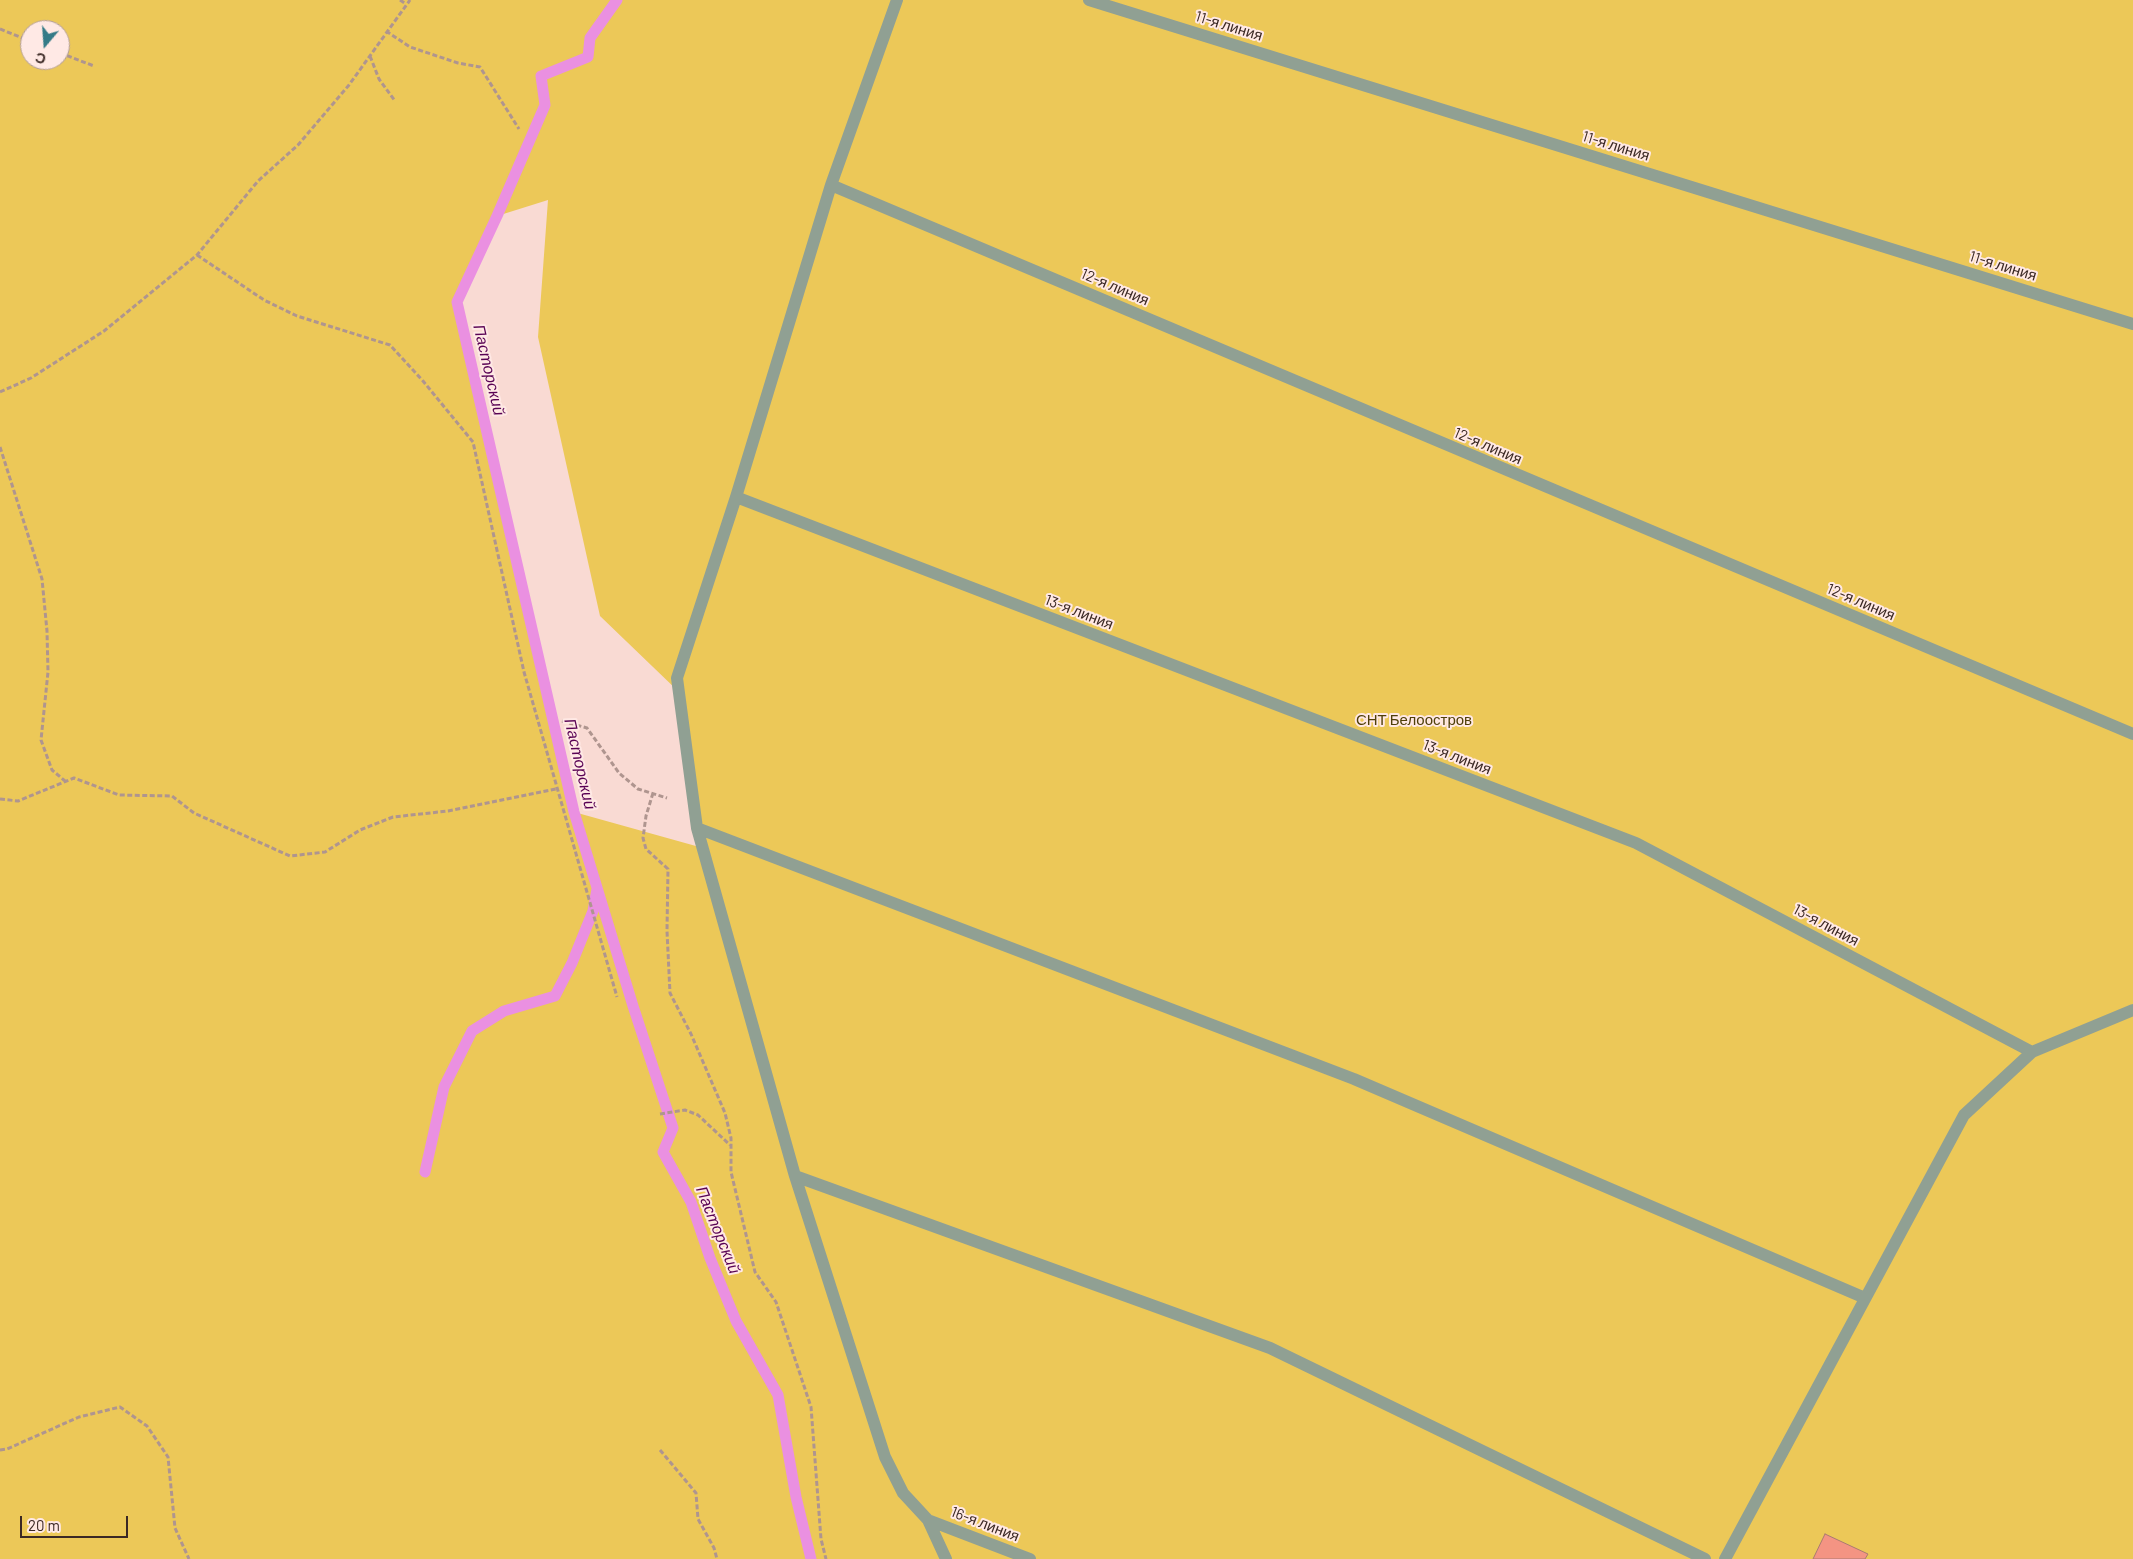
<!DOCTYPE html>
<html>
<head>
<meta charset="utf-8">
<style>
	body { margin:0 }
	#map { position:relative; width:2133px; height:1559px; overflow:hidden; background:#f9dad3; font-family:Barlow,sans-serif }
	canvas { display:block }
	.north { position:absolute; left:20px; top:20px; width:50px; height:50px; box-sizing:border-box; background:#ffe9e5; border:1px solid #b19c98; border-radius:50%; rotate:198deg; font-size:14px; font-weight:700; line-height:20px; text-align:center; color:#3b2824 }
	.north::after { content:''; display:block; margin:auto; width:18px; height:22px; background:#357b87; clip-path:polygon(50% 0,100% 100%,50% 72%,0 100%) }
	.scale { position:absolute; left:20px; top:1516px; width:108px; height:22px; box-sizing:border-box; border:2px solid #3b2824; border-top:0; padding-left:6px; font-size:15px; line-height:18px; white-space:nowrap; color:#3b2824; -webkit-text-stroke:4px #ffe9e5; paint-order:stroke }
</style>
</head>
<body>
<div id="map">
<canvas width="2133" height="1559"></canvas>
<div class="north">С</div>
<div class="scale">20 m</div>
</div>
<script>
const context = document.querySelector('canvas').getContext('2d');
context.lineJoin = 'round';
function fill(path, color) {
  context.fillStyle = color;
  context.fill(path, 'evenodd');
}
function shape(rows) {
  const path = new Path2D();
  for (const r of rows) {
    path.moveTo(r[0], r[1]);
    for (let i = 2; i < r.length; i += 2) path.lineTo(r[i], r[i + 1]);
  }
  return path;
}
function strokePath(path, color, width, dash) {
  context.strokeStyle = color;
  context.lineWidth = width;
  context.lineCap = dash ? 'butt' : 'round';
  context.setLineDash(dash || []);
  context.stroke(path);
}
function drawText(font, color, halo, rows, align = 'center') {
  context.font = font + ' Barlow,sans-serif';
  context.lineWidth = 4;
  context.setLineDash([]);
  context.textBaseline = 'middle';
  context.strokeStyle = halo;
  context.fillStyle = color;
  for (const [text, x, y, turn = 0] of rows) {
    context.save();
    context.translate(x, y);
    context.rotate((+turn || 0) * Math.PI / 180);
    context.textAlign = isNaN(turn) ? turn : align;
    if (halo) context.strokeText(text, 0, 0);
    context.fillText(text, 0, 0);
    context.restore();
  }
}
fill(shape([
	[0,0,2133,0,2133,1559,0,1559],
	[30,30,60,30,60,60,30,60],
	[548,200,538,337,600,616,679,692,703,848,574,812,457,302,497,216]
]), '#ecc858');
strokePath(shape([
	[617,0,590,38,588,57,541,76,545,105,497,216,457,302,574,812,633,1006,673,1128,663,1152,691,1202,710,1258,736,1321,778,1395,796,1497,811,1559],
	[425,1172,444,1087,472,1031,504,1011,555,996,572,963,593,911,597,889]
]), '#ea90e1', 11);
const building = shape([
	[1825,1534,1868,1554,1865,1559,1813,1559,1825,1534]
]);
fill(building, '#f49483');
strokePath(building, '#aa7b72', 1);
strokePath(shape([
	[400,0,406,4],
	[0,29,30,41],
	[386,31,410,47,458,63,480,67,519,129],
	[60,53,94,66],
	[370,56,379,79,395,101],
	[197,255,264,300,297,316,390,345,423,381,473,442,524,672,617,997],
	[0,392,31,378,104,331,197,255,258,181,298,145,349,85,410,0],
	[0,447,42,579,47,631,48,672,41,740,52,770,65,781],
	[562,721,587,728,619,773,638,789,667,798],
	[653,793,646,816,643,838,646,849,668,869,667,931,670,993,691,1034,725,1113,731,1138,731,1172,755,1272,776,1302,811,1407,821,1539,826,1559],
	[0,799,18,801,74,778,119,795,172,796,194,813,290,856,325,852,360,830,393,817,448,811,556,789],
	[660,1114,685,1110,698,1115,730,1145],
	[0,1450,7,1449,79,1417,120,1407,147,1426,168,1457,175,1528,189,1559],
	[660,1450,696,1493,698,1519,714,1548,717,1559]
]), '#af958f', 3, [5, 2.5]);
strokePath(shape([
	[897,0,831,185,736,497,677,678,697,828,795,1176,885,1457,903,1493,928,1520,946,1559],
	[1089,0,2133,324],
	[831,185,2133,734],
	[736,497,1636,843,2032,1052],
	[697,828,1354,1079,1865,1298],
	[795,1176,1270,1348,1705,1559],
	[928,1520,1030,1559],
	[1725,1559,1964,1115,2032,1052,2133,1010]
]), '#90a093', 12);
drawText('15px', '#3b2824', '#ffe9e5', [
	["11-я линия",1229,26,17],
	["11-я линия",1616,146,17],
	["11-я линия",2003,266,17],
	["12-я линия",1115,287,23],
	["12-я линия",1488,446,23],
	["12-я линия",1861,602,23],
	["13-я линия",1079,612,21],
	["13-я линия",1457,757,21],
	["13-я линия",1826,925,28],
	["16-я линия",985,1524,21]
]);
drawText('15px', '#4f3f08', '#ffe9e5', [
	["СНТ Белоостров",1414,720]
]);
drawText('italic 16px', '#590354', '#ffe9e5', [
	["Пасторский",489,370,77],
	["Пасторский",580,764,77],
	["Пасторский",718,1230,68]
]);
</script>
</body>
</html>
